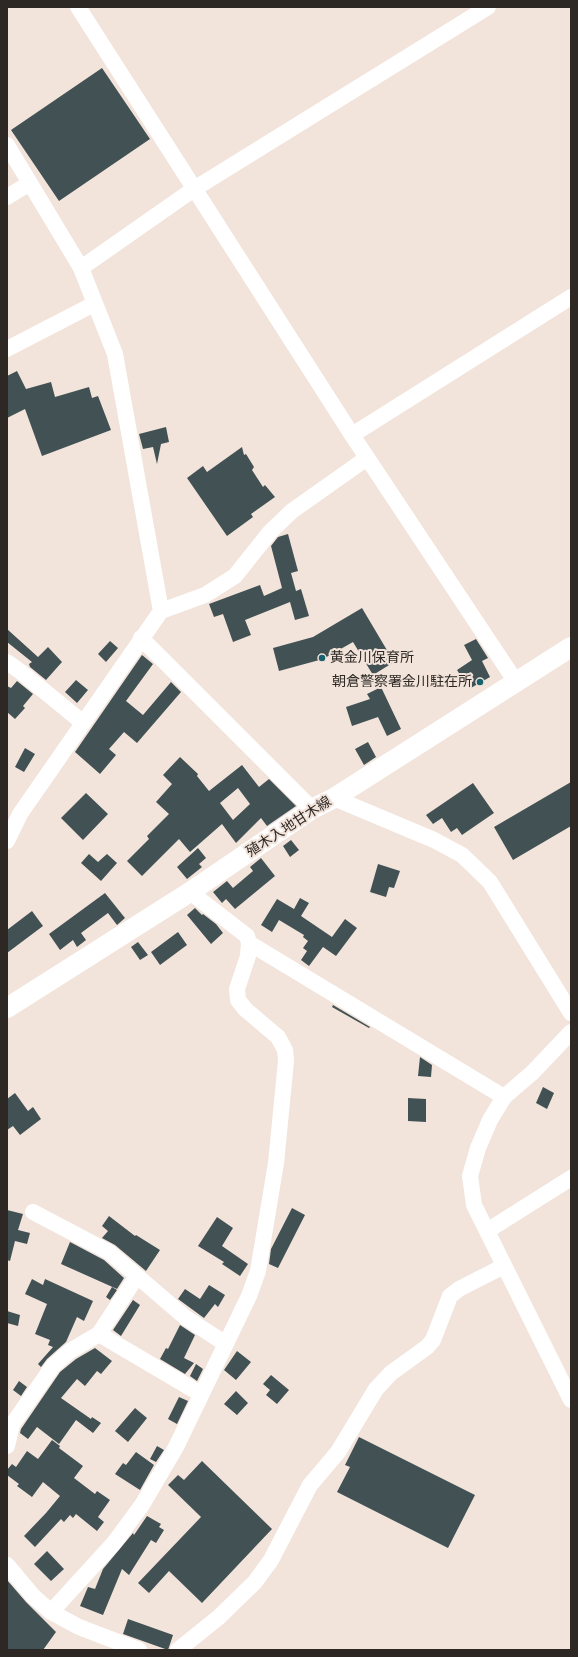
<!DOCTYPE html>
<html>
<head>
<meta charset="utf-8">
<style>
  body { margin:0 }
  #map { position:relative; width:578px; height:1657px; overflow:hidden; background:#f2e4db; font-family:"Fira Sans",sans-serif }
  canvas { display:block }
  .frame { position:absolute; inset:0; border:8px solid #2d2824; pointer-events:none }
</style>
</head>
<body>
<div id="map">
<canvas width="578" height="1657"></canvas>
<div class="frame"></div>
</div>
<script>
const g = document.querySelector('canvas').getContext('2d');
g.lineJoin = 'round';
function fillPath(path, color) { g.fillStyle = color; g.fill(path, 'evenodd'); }
const shape = rows => new Path2D(rows.map(r => 'M' + r).join(''));
function strokePath(path, color, width, dash) { g.strokeStyle = color; g.lineWidth = width; g.lineCap = dash ? 'butt' : 'round'; g.setLineDash(dash || []); g.stroke(path); }
function label(font, color, halo, rows, align = 'center') {
  g.font = font + ' "Fira Sans","Noto Sans JP",sans-serif'; g.lineWidth = 4; g.setLineDash([]); g.textBaseline = 'middle'; g.strokeStyle = halo; g.fillStyle = color; for (const [text, x, y, turn = 0] of rows) {
    g.save(); g.translate(x, y); g.rotate((+turn || 0) * Math.PI / 180); g.textAlign = isNaN(turn) ? turn : align; if (halo) g.strokeText(text, 0, 0); g.fillText(text, 0, 0); g.restore();
  }
}
fillPath(shape([
  [102,68,150,139,59,201,11,130],
  [17,371,26,389,51,382,55,397,89,387,92,398,98,396,111,430,42,456,25,409,7,418,7,376],
  [166,427,169,442,161,444,157,464,153,447,143,449,139,434],
  [242,447,244,455,246,454,254,467,252,470,263,487,265,485,275,497,251,514,253,517,227,536,187,478,203,466,207,472],
  [288,534,298,571,291,573,296,591,301,589,309,616,295,620,290,602,245,620,251,635,233,642,223,614,214,617,209,604,260,585,264,596,282,588,271,546,278,537],
  [362,608,394,662,373,675,353,642,323,659,279,671,273,648,313,637],
  [7,629,38,657,48,647,62,662,46,680,30,667,29,664,32,662,7,642],
  [476,639,488,658,482,661,490,677,469,689,457,670,472,660,464,645],
  [110,641,118,648,106,662,98,654],
  [142,655,153,664,126,701,143,715,171,682,181,692,137,743,124,732,109,749,116,755,100,774,75,752],
  [76,680,88,690,77,703,65,692],
  [17,681,33,694,23,706,25,708,15,719,7,712,7,686,11,688],
  [381,687,401,729,387,736,378,717,352,726,346,707,370,699,367,694],
  [368,742,376,757,364,765,355,749],
  [25,748,35,754,24,772,15,767],
  [180,757,198,774,197,776,209,791,242,765,259,787,269,779,296,806,267,826,261,818,236,843,222,824,190,852,179,839,142,876,127,861,149,839,147,836,169,814,156,802,172,784,163,775],
  [238,788,250,804,233,820,220,803],
  [571,782,571,826,513,860,494,827],
  [473,783,494,813,462,835,457,828,451,832,442,818,433,824,426,815],
  [86,793,108,814,83,840,61,818],
  [291,840,299,850,290,857,283,846],
  [198,848,206,858,199,864,202,867,187,879,177,867],
  [89,854,98,862,107,854,117,863,101,881,81,863],
  [261,858,275,876,235,909,226,899,222,903,213,892,227,881,233,888,253,871,250,867],
  [378,864,400,871,394,888,389,887,386,897,370,892],
  [105,893,125,918,117,925,108,913,81,933,86,940,77,947,73,940,60,950,49,934],
  [300,898,309,903,301,916,332,937,345,919,357,928,336,956,323,947,309,966,301,960,307,951,303,948,308,941,303,937,304,935,279,920,272,932,261,925,277,899,294,909],
  [195,908,202,915,203,914,216,924,223,933,211,944,187,915],
  [32,911,43,926,7,953,7,930],
  [178,932,187,945,160,965,151,952],
  [138,942,148,955,140,960,131,947],
  [333,1005,370,1027,369,1028,332,1007],
  [420,1057,432,1065,431,1077,418,1076],
  [543,1087,554,1093,547,1109,536,1103],
  [15,1093,28,1111,33,1107,41,1119,20,1135,13,1126,7,1130,7,1099],
  [408,1098,426,1099,426,1122,408,1121],
  [292,1208,305,1215,278,1268,269,1264,271,1249],
  [7,1210,23,1214,18,1230,30,1233,27,1244,15,1241,10,1261,7,1260],
  [109,1216,135,1236,136,1235,160,1250,146,1271,115,1245,102,1238,108,1231,102,1226],
  [217,1217,233,1228,222,1246,248,1264,240,1276,222,1264,224,1262,198,1246],
  [70,1242,104,1260,124,1278,117,1289,61,1264],
  [32,1279,43,1285,45,1279,93,1301,84,1321,77,1317,66,1342,47,1359,41,1367,38,1364,53,1347,48,1345,50,1340,35,1334,47,1304,25,1294],
  [209,1285,225,1295,218,1307,215,1304,204,1318,178,1299,185,1289,200,1299],
  [112,1287,117,1290,110,1300,106,1297],
  [133,1300,140,1305,121,1336,113,1330],
  [7,1311,20,1315,18,1326,7,1323],
  [180,1325,195,1335,184,1358,194,1363,185,1374,160,1359,166,1348,168,1349],
  [95,1348,112,1361,101,1374,97,1371,85,1386,77,1379,61,1398,91,1419,92,1417,101,1423,93,1433,76,1420,59,1444,37,1427,28,1439,20,1433,21,1429,60,1372,76,1359],
  [237,1351,251,1362,236,1380,224,1370],
  [196,1364,203,1369,197,1381,190,1376],
  [271,1375,289,1390,277,1404,266,1395,270,1390,263,1384],
  [19,1381,27,1387,21,1396,13,1390],
  [236,1391,248,1403,237,1415,224,1404],
  [179,1397,188,1401,177,1424,168,1419],
  [135,1408,147,1418,128,1442,115,1431],
  [359,1437,475,1495,448,1548,337,1492,350,1467,345,1465],
  [52,1440,60,1446,59,1448,83,1466,74,1478,95,1494,97,1491,110,1500,98,1517,104,1522,97,1531,76,1514,73,1518,70,1515,64,1522,61,1519,35,1547,24,1536,46,1513,60,1496,43,1482,32,1497,17,1486,19,1484,7,1475,7,1470,12,1464,16,1467,27,1451,38,1459],
  [157,1446,164,1450,156,1462,150,1459],
  [136,1452,154,1465,140,1490,115,1474,123,1463,126,1465],
  [202,1461,272,1529,202,1603,169,1571,149,1593,138,1583,201,1517,168,1485,178,1475,184,1480],
  [147,1516,161,1524,159,1527,164,1530,156,1543,151,1540,129,1575,122,1569,103,1615,80,1606,88,1587,95,1589,103,1569,133,1533,134,1535],
  [47,1551,64,1569,51,1581,34,1564],
  [7,1580,26,1602,56,1632,43,1650,7,1650],
  [128,1619,173,1635,168,1650,123,1634]
]), '#425154');
strokePath(shape([
  [78,7,352,435,516,682],
  [7,145,81,268,115,354,161,611],
  [7,197,30,183],
  [81,268,194,189,488,7],
  [7,349,94,304],
  [352,435,571,297],
  [141,638,312,809],
  [7,662,21,672,82,722],
  [334,798,434,840,462,855,490,882,571,1013],
  [7,841,20,814,161,611,205,595,235,576,270,532,292,511,367,458],
  [249,943,504,1097],
  [571,1032,532,1073,504,1097,490,1120,478,1148,470,1176,474,1205,571,1400],
  [33,1212,109,1252,186,1318,226,1344],
  [487,1231,571,1178],
  [99,1334,201,1394],
  [7,1446,12,1425,53,1366,70,1351,99,1334,137,1276],
  [7,1565,33,1596,51,1612,79,1627,139,1650],
  [51,1612,114,1543,142,1505,176,1447,249,1296,258,1271,276,1163,286,1061,285,1050,278,1037,245,1009,238,1000,237,989,248,956,249,943,247,936,190,892],
  [178,1650,219,1617,255,1582,271,1560,310,1485,338,1452,376,1389,391,1373,427,1347,433,1340,450,1296,459,1289,504,1266]
]), '#fff', 16);
strokePath(shape([
  [7,1008,190,892,312,809,334,798,571,647]
]), '#fff', 20);
for (const [x, y, r, color] of [
  [322,658,4,"#17626e"],
  [480,682,4,"#17626e"]
]) { const dot = new Path2D(); dot.arc(x, y, r, 0, 2 * Math.PI); g.fillStyle = color; g.fill(dot); strokePath(dot, '#f2e4db', 1.5); }
label('14px', '#2d2824', '#f2e4db', [
  ["黄金川保育所",330,658],
  ["朝倉警察署金川駐在所",472,682,"right"]
], 'left');
label('14px', '#2d2824', '#f2e4db', [
  ["殖木入地甘木線",289,827,-33]
]);
</script>
</body>
</html>
